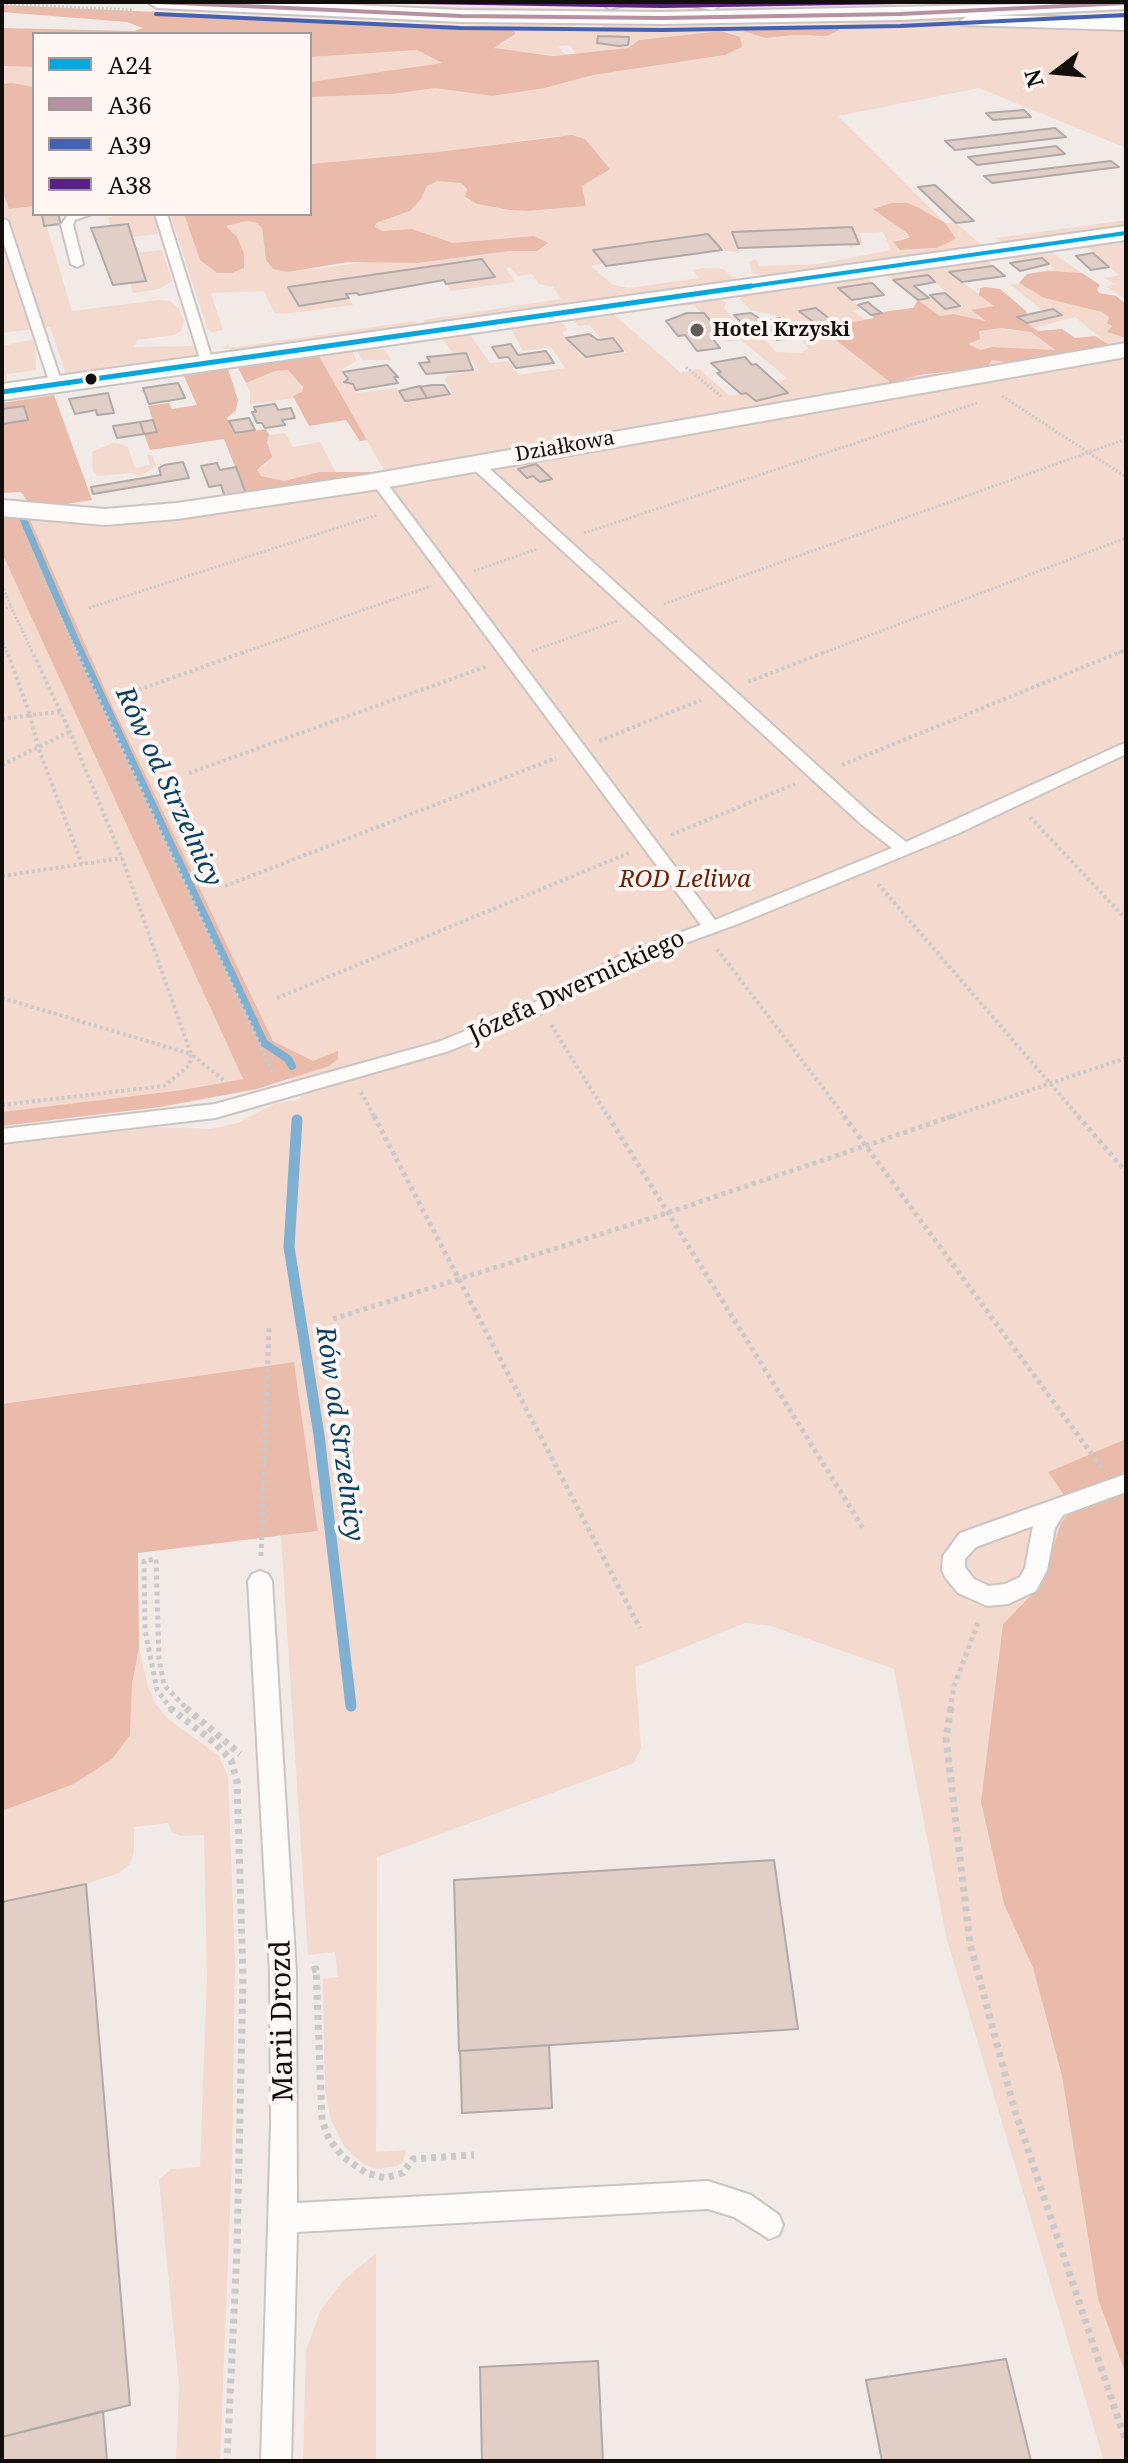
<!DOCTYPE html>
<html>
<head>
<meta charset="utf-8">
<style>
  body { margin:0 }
  #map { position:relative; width:1128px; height:2463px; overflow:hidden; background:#f1eae7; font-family:"Noto Serif",serif }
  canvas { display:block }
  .frame { position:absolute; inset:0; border:4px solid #120e0c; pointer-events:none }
  .legend { position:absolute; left:32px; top:32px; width:280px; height:184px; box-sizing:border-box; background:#fff6f3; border:2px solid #a09997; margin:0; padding:10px 14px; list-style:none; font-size:24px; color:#120e0c }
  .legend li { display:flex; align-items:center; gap:16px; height:40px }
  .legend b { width:40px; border:2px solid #a09997 }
  .north { position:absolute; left:1016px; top:32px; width:80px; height:80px; -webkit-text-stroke:6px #fff6f3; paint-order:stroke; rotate:254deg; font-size:22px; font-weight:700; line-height:32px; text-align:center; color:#120e0c }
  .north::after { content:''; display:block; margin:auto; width:28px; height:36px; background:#120e0c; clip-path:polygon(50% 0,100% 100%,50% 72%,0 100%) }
</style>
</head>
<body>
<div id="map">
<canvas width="1128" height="2463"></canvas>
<div class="frame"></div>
<ul class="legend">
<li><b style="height:10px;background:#04a7de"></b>A24</li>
<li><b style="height:10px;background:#b591a2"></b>A36</li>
<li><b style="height:10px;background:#4562b2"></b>A39</li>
<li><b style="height:10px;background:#5a2285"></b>A38</li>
</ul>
<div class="north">N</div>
</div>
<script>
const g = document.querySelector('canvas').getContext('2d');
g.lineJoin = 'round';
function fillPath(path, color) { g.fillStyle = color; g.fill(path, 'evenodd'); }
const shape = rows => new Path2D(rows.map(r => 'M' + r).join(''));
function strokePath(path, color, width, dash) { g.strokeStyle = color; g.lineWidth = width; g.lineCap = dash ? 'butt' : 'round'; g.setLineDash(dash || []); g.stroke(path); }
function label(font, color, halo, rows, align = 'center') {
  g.font = font + ' "Noto Serif",serif'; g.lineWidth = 8; g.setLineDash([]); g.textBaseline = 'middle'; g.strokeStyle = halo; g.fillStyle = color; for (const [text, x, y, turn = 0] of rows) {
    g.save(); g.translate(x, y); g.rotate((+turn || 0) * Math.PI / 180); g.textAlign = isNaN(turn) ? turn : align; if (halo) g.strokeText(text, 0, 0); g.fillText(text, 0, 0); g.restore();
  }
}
fillPath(shape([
  [209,2,639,10,1034,2,903,11,534,14],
  [1126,15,1126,21,957,21,959,24,1126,29,1126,148,979,88,838,116,945,223,956,223,983,246,762,275,752,273,749,262,756,259,759,266,818,264,891,250,883,232,859,233,863,244,850,248,848,244,859,243,852,227,732,232,740,253,722,250,708,234,632,245,594,250,603,264,591,266,613,285,629,288,699,278,693,270,704,268,723,269,735,279,425,323,423,320,561,299,553,287,539,284,532,274,518,276,510,267,506,268,515,282,451,291,446,284,494,277,481,259,288,287,299,306,349,298,353,305,283,314,274,313,264,291,211,293,223,330,212,332,208,330,170,214,184,214,200,260,237,237,226,226,247,221,257,223,262,228,266,260,273,269,317,269,377,260,418,263,509,251,537,251,522,236,510,240,453,243,420,232,383,231,374,227,376,223,410,211,421,199,427,186,436,181,462,183,467,189,465,198,477,204,509,210,528,211,586,206,582,186,609,169,585,139,557,136,437,152,310,164,310,97,392,94,435,88,492,96,545,88,593,75,725,55,731,33,721,31,639,40,628,48,578,55,569,45,558,46,566,56,499,50,493,47,510,40,507,28,466,25,585,24,564,28,565,32,602,30,603,25,766,26,745,29,767,38,795,35,813,36,835,27,831,25,901,20],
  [891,203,936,248,906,251,895,240,909,237,907,234,874,209],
  [417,50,442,63,310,82,310,57],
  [2,66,34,67,34,87,2,83],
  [2,189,9,209,34,206,34,214,43,214,72,311,159,300,170,301,180,310,184,321,181,331,174,335,137,340,134,347,190,346,194,347,195,355,66,374,50,327,2,333],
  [117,214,151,214,157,221,159,231,157,234,131,237,110,226,109,218],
  [1126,220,1126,226,1004,243,996,238],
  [1126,240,1126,300,1107,287,1114,284,1105,278,1119,275,1086,246],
  [162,250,172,281,159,289,133,293,130,283,146,281,136,253],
  [1050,251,1082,273,1035,273,1055,269,1042,258,1018,262,1011,256],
  [986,259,993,266,950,273,995,306,973,311,987,321,953,314,940,316,918,300,932,297,945,308,959,305,928,275,893,280,884,274],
  [866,276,872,283,839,289,862,308,853,311,865,320,837,325,816,308,800,311,891,383,919,375,955,373,992,360,1005,362,1109,345,1075,317,1034,328,1027,323,1061,315,1053,309,1043,311,1011,285,1019,283,1044,298,1102,312,1109,317,1112,326,1108,332,1126,338,1126,346,386,474,319,356,238,368,368,347,384,349,391,360,362,360,356,350,352,351,357,361,341,370,345,379,342,382,352,385,357,393,396,388,405,401,453,394,445,380,448,375,478,370,467,353,453,354,442,337,469,333,490,363,509,361,519,375,565,368,551,347,523,351,510,327,559,320,568,330,562,333,582,357,627,353,614,337,601,338,589,325,578,326,572,319,598,318,597,314,612,313,681,373,699,369,730,396,746,393,788,393,778,383,787,378,741,340,728,342,694,305,654,308,715,299,726,302,724,308,744,332,763,337,776,352,801,353,808,348,785,318,751,310,740,299,743,295],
  [415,321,416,324,230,350,222,348,228,344,230,348],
  [1001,328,1031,332,1056,351,1000,347,981,350,968,344,979,331],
  [35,339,36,370,7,374,7,381,2,381,2,346],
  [1126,352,1126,1440,1049,1472,1073,1508,1049,1556,1040,1585,1003,1624,981,1802,1004,1904,1033,1968,1062,2076,1098,2299,1126,2375,1126,2461,1104,2461,947,1940,894,1669,771,1626,745,1623,635,1667,641,1748,634,1763,377,1857,376,2152,406,2150,403,2161,397,2166,376,2169,362,2163,344,2146,331,2120,325,2090,323,1979,338,1977,335,1952,308,1955,281,1536,318,1531,294,1362,2,1404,2,1145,157,1127,211,1129,238,1123,274,1104,301,1099,112,705,28,515,96,520],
  [288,370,300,381,302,392,294,398,250,404,250,392,246,383,275,371],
  [285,433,293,447,320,442,336,473,319,472,284,481,261,476,257,470,267,463,269,435],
  [115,442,128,447,135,468,150,465,147,455,152,455,156,466,140,476,131,473,97,476,93,471,92,452],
  [2,553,243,1079,182,1090,2,1112],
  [139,1648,147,1684,155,1703,167,1718,219,1756,228,1777,235,1962,232,2158,220,2461,176,2461,179,2386,159,2180,171,2169,200,2167,207,1977,204,1835,181,1836,172,1832,168,1823,134,1827,134,1852,129,1865,119,1873,86,1884,2,1902,2,1811,74,1784,130,1735,132,1684],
  [376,2253,376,2461,303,2461,306,2351,320,2311,343,2281]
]), '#f4d9cf');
fillPath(shape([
  [2,5,507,28,514,30,515,34,494,48,553,56,628,48,639,40,721,31,740,37,742,47,725,55,593,75,545,88,492,96,435,88,392,94,310,97,310,82,442,63,417,50,310,57,310,34,34,34,34,67,2,66,2,28,134,31,143,28,127,22,2,12],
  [831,25,839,30,827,36,795,35,766,38,743,31,766,26],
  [12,83,34,87,34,206,9,209,2,189,2,84],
  [572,135,585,139,610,169,582,186,586,206,528,211,509,210,477,204,465,197,467,189,461,183,437,181,427,186,421,199,410,211,376,223,375,227,383,231,412,229,453,243,534,236,548,243,537,251,509,251,418,263,349,262,287,272,273,269,266,260,262,228,257,223,247,221,226,226,237,237,244,254,244,268,232,273,217,273,200,260,184,214,310,214,310,164,437,152],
  [891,203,907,203,919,208,945,223,956,239,936,248,900,250,893,242,909,238,908,234,873,209],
  [1048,271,1082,273,1100,285,1097,289,1099,293,1116,296,1126,304,1126,338,1107,332,1112,326,1107,323,1109,317,1102,312,1044,298,1019,283,1027,274],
  [985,287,1000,289,1006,294,1026,311,1027,315,1018,317,1038,331,1062,329,1075,338,1095,336,1110,345,1010,363,992,360,987,367,919,375,891,383,832,337,840,334,834,326,874,318,871,315,889,311,913,308,918,300,940,316,953,314,986,321,971,310,994,306,979,295,980,288],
  [1001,328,1031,332,1055,350,992,347,981,350,968,344,980,339,979,331],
  [319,356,352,414,367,440,360,441,346,420,309,426,293,396,302,392,303,387,288,370,275,371,246,383,238,368],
  [228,369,238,400,236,410,227,418,234,434,266,429,269,435,267,442,272,457,257,470,261,476,284,481,319,472,385,472,246,494,224,439,150,450,144,434,157,432,148,406,169,403,172,409,197,405,184,376],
  [54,395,92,500,53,506,28,502,21,492,2,493,2,403],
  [2,514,28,515,112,705,273,1041,313,1061,338,1051,338,1059,329,1066,257,1089,160,1107,2,1126,2,1112,182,1090,243,1079,2,553],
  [294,1362,318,1531,138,1553,139,1648,132,1684,130,1735,112,1759,74,1784,2,1811,2,1404],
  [1126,1439,1126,2375,1098,2299,1062,2076,1033,1968,1004,1904,981,1802,1003,1624,1040,1586,1061,1523,1073,1508,1048,1472]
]), '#eabbaa');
strokePath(shape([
  [21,514,81,653]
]), '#7fb0d1', 7);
strokePath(shape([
  [80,651,264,1043,288,1059,292,1066]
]), '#7fb0d1', 8);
strokePath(shape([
  [297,1120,289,1247,319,1435,351,1706]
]), '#7fb0d1', 11);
const building = shape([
  [598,36,629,37,628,45,619,46,597,43,598,36],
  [1024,110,1031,117,993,120,986,113,1024,110],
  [1055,128,1066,137,955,150,945,141,1055,128],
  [1056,146,1065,154,977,165,968,157,1056,146],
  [1111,161,1119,167,992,183,984,176,1111,161],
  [935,185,974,221,956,223,918,187,935,185],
  [42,214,58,214,61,224,44,226,42,214],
  [128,224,146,281,113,285,91,228,128,224],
  [852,227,859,244,738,248,732,232,852,227],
  [708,234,722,250,606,266,593,250,708,234],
  [1093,253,1109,267,1091,270,1076,256,1093,253],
  [1042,258,1049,264,1020,271,1010,263,1042,258],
  [482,259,495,277,446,284,444,280,359,295,357,293,346,294,349,298,299,306,288,287,482,259],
  [993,266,1005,276,962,282,949,272,993,266],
  [928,275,935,282,914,286,929,298,918,300,893,280,928,275],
  [872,283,884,295,852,300,838,288,872,283],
  [945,293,960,306,945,309,930,295,945,293],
  [868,302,872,306,882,313,871,315,858,305,868,302],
  [816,308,837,325,821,328,799,311,816,308],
  [1053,309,1062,315,1027,323,1017,317,1053,309],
  [687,313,704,313,724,337,713,339,720,348,697,351,685,335,678,336,666,321,687,313],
  [751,313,764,321,780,318,795,337,777,340,771,333,752,334,734,315,751,313],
  [589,334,598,340,613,338,623,351,586,357,566,338,589,334],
  [511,344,518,355,546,351,554,363,516,368,508,357,499,358,492,347,511,344],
  [466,353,473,370,426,374,419,363,430,362,427,357,466,353],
  [745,357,752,365,756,364,788,393,756,401,746,393,741,394,717,373,721,372,711,363,745,357],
  [387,365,398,377,394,377,398,383,356,390,353,384,344,382,348,379,343,372,387,365],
  [178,383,185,398,149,404,143,388,178,383],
  [432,385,444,385,450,394,427,398,420,387,432,385],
  [420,386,427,398,405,401,399,391,420,386],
  [108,393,114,413,97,415,96,410,75,414,69,399,108,393],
  [275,404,278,410,291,408,295,418,282,420,285,425,265,428,262,423,257,423,252,412,256,412,254,407,275,404],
  [24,406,28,420,2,424,2,409,24,406],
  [249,418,255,430,235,433,229,421,249,418],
  [153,420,157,432,144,434,140,422,153,420],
  [140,422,144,434,117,438,113,426,140,422],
  [183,462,189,478,93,494,91,487,161,475,159,468,164,465,183,462],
  [217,463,220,470,236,467,246,494,225,497,221,485,209,487,201,466,217,463],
  [536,464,552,479,540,482,533,476,527,478,518,469,536,464],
  [774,1860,798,2029,459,2051,454,1880,774,1860],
  [86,1884,130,2405,2,2437,2,1902,86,1884],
  [549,2045,552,2108,462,2113,460,2051,549,2045],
  [1006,2359,1031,2461,882,2461,866,2380,1006,2359],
  [598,2361,603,2461,482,2461,480,2367,598,2361],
  [103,2411,107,2461,2,2461,2,2437,103,2411]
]);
fillPath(building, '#e1cec7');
strokePath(building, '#b0aaa8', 2);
const lane = shape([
  [616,2,636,2,610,9,605,6,616,2],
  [671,2,697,2,718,7,713,10,671,2],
  [73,214,92,214,75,220,73,225,83,264,77,267,71,264,61,225,67,216,73,214],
  [155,214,167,214,213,362,211,365,201,362,155,214],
  [2,218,8,221,62,384,60,387,50,384,2,238,2,218],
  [470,460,480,460,873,816,906,842,1120,745,1126,743,1126,754,957,834,743,922,639,960,540,1014,449,1051,215,1118,2,1143,2,1129,215,1104,438,1042,528,1006,627,952,701,925,373,484,373,478,383,478,715,920,892,848,861,824,470,466,470,460],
  [1126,1474,1126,1492,1063,1515,1055,1528,1047,1570,1036,1591,1008,1604,987,1606,958,1593,945,1577,942,1570,943,1556,960,1533,1126,1474],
  [1033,1526,1025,1568,1020,1577,1005,1584,989,1586,974,1579,965,1567,965,1559,976,1547,1033,1526],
  [260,1571,268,1574,272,1581,296,1973,297,2203,708,2181,751,2195,779,2215,783,2225,779,2235,769,2239,734,2217,708,2209,297,2232,291,2461,261,2461,271,2124,270,1973,248,1581,252,1574,260,1571]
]);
const street = shape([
  [969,15,1126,18,1126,30,962,25,960,21,969,15],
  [1126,343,1126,357,366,491,177,519,105,525,2,516,2,500,105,509,177,503,366,475,1126,343]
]);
const secondary = shape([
  [147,2,290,2,461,10,662,12,1126,2,1126,9,900,20,662,24,461,22,157,8,147,2],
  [1126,226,1126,240,2,400,2,384,1126,226]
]);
strokePath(lane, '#cac5c3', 4);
strokePath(street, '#cac5c3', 4);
strokePath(secondary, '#cac5c3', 4);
strokePath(shape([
  [2,4,134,10],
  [686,367,722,397],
  [1002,396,1126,477],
  [584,533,977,403],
  [22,535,77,653],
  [474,571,537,549],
  [2,585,11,607],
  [664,604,1126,439],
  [89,608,377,515],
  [2,609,11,607,33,653],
  [2,639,7,653],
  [532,651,617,621],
  [242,653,431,586],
  [823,653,1126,538],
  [1118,653,1126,650]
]), '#cccac9', 3, [2, 2]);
strokePath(shape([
  [76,651,273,1073],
  [748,682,828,651],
  [133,692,247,651],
  [60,712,30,715,38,747,82,864],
  [2,719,30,715,7,651],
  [599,741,701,700],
  [2,765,69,732],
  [842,765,1123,651],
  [189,773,488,666],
  [1030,817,1126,919],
  [671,835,795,784],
  [2,876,122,858],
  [878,884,1080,1118],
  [225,886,556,758],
  [717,949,846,1118],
  [2,998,191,1054,122,858,70,732,32,651],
  [277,998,629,853],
  [551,1025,609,1118],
  [361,1092,375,1118],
  [2,1105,164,1086,190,1065,191,1054,226,1082],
  [947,1118,1126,1058]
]), '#cccac9', 4, [3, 3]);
strokePath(shape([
  [374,1116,640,1628],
  [608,1116,863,1528],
  [844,1116,1102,1468],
  [1078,1116,1126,1172],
  [333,1319,667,1213,953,1116],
  [261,1556,269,1326],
  [172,1710,157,1690,145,1630,144,1561,156,1559,159,1659,164,1685,188,1710],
  [950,1710,954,1686,979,1620]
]), '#cccac9', 5, [4, 4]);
strokePath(shape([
  [170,1708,215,1743,231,1760,237,1781,243,1976,237,2250,227,2461],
  [186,1708,240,1754],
  [951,1708,946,1738,970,1943,1014,2108,1126,2442],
  [312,1970,316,1969,322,2120,329,2139,343,2157,366,2173,385,2178,403,2173,413,2159,474,2155]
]), '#cccac9', 7, [5, 5]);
fillPath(lane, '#fdfcfb');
fillPath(street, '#fdfcfb');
fillPath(secondary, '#fdfcfb');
strokePath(shape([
  [737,288,1126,233]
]), '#04a7de', 4);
strokePath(shape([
  [2,392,751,286]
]), '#04a7de', 5);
strokePath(shape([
  [157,2,461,16,662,18,900,14,1126,3]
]), '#b591a2', 4);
strokePath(shape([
  [156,14,460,28,662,30,900,26,1126,15]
]), '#4562b2', 4);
strokePath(shape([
  [418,2,662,6,900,2]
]), '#5a2285', 4);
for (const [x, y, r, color] of [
  [697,330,8,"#605b59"],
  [91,379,7,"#120e0c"]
]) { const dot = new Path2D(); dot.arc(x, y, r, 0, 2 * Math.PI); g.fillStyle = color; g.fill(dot); strokePath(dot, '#fff6f3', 3); }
label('bold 20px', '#120e0c', '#fff6f3', [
  ["Hotel Krzyski",713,330]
], 'left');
label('20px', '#120e0c', '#fff6f3', [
  ["Działkowa",565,447,-10]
]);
label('italic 24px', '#692305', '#fff6f3', [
  ["ROD Leliwa",685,880]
]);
label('24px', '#120e0c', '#fff6f3', [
  ["Józefa Dwernickiego",577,987,-25]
]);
label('italic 26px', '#034062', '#fff6f3', [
  ["Rów od Strzelnicy",168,787,65],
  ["Rów od Strzelnicy",339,1434,82]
]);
label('28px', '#120e0c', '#fff6f3', [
  ["Marii Drozd",283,2021,-91]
]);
</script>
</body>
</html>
